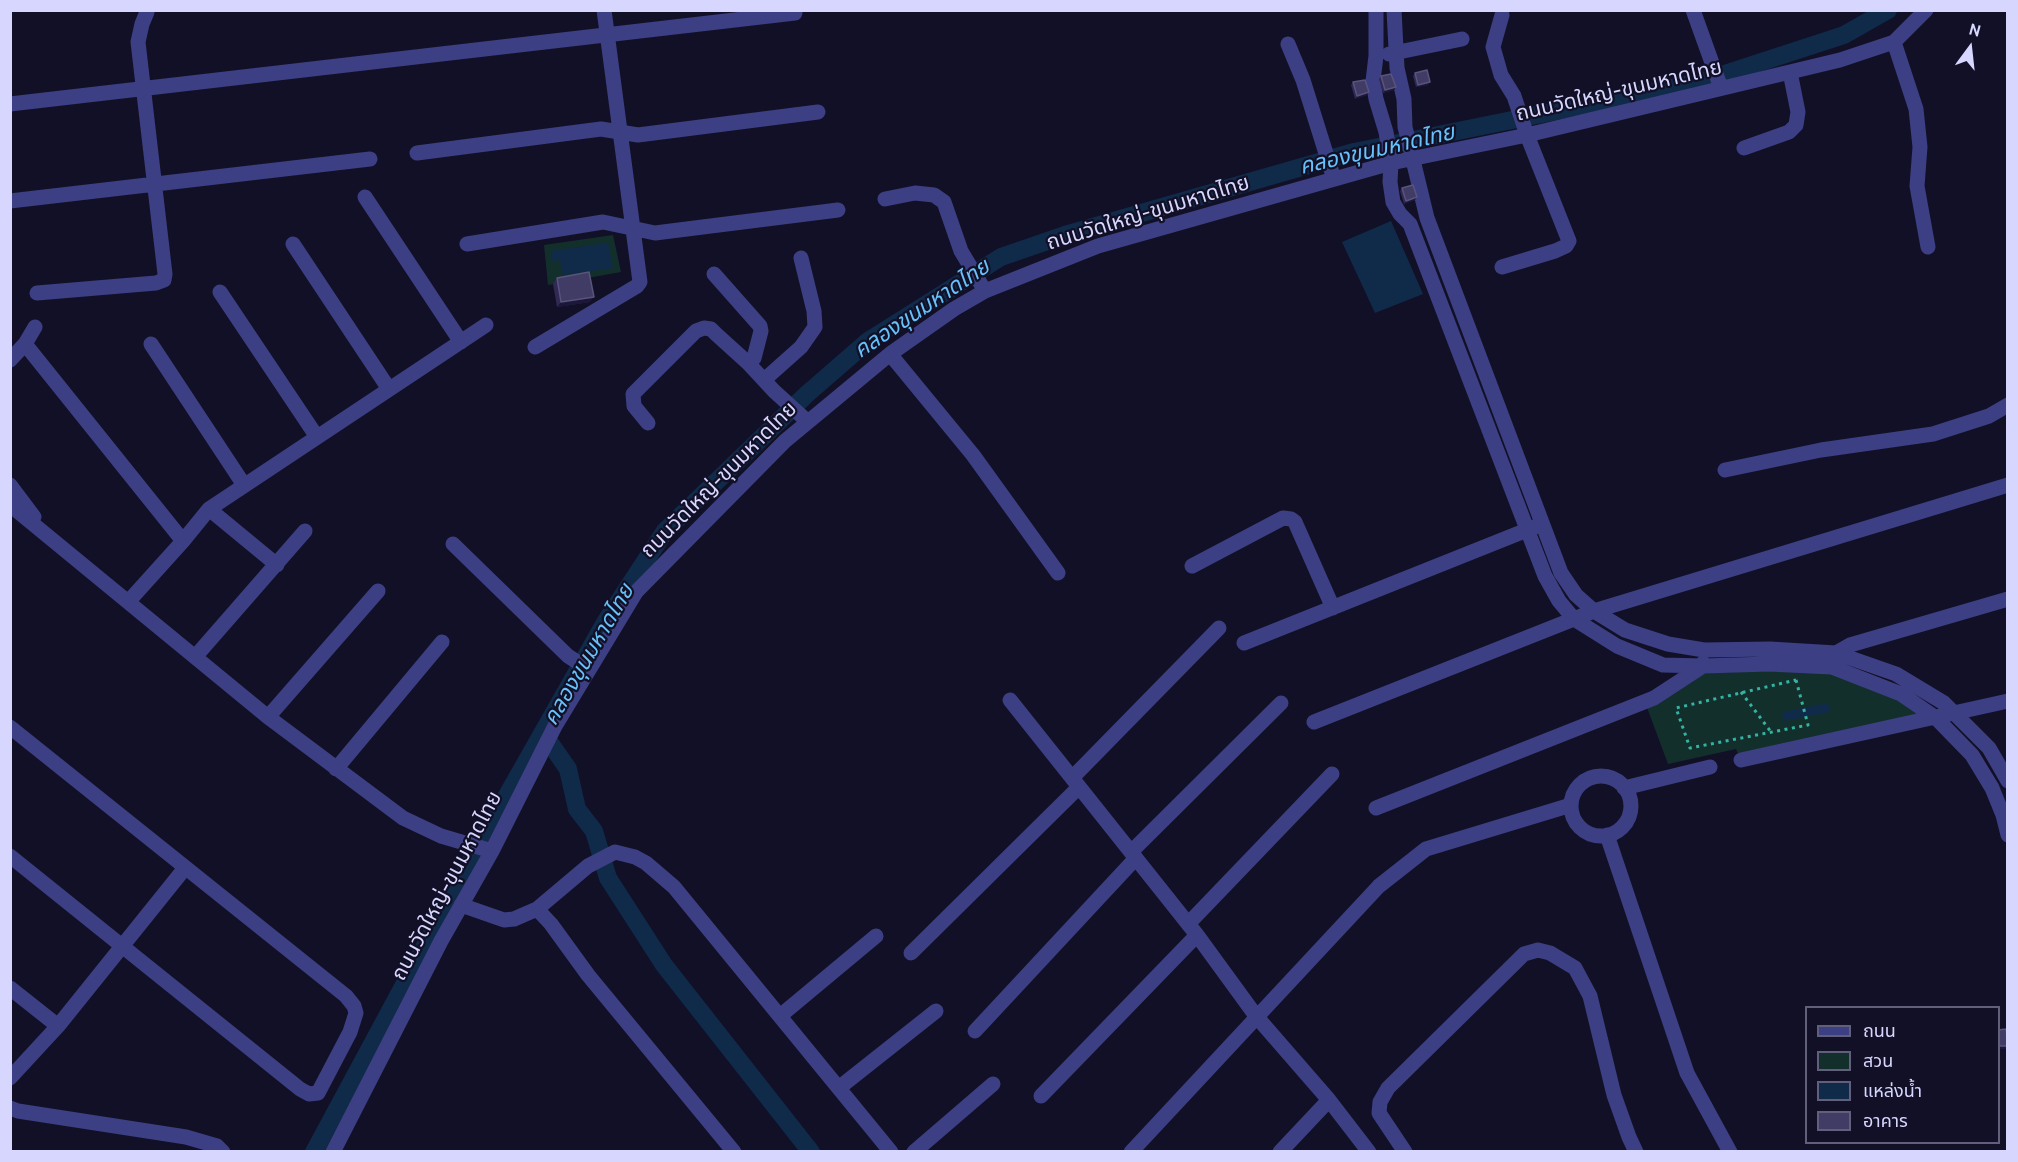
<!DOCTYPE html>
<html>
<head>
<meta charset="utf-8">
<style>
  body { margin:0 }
  #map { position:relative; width:2018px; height:1162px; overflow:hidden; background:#121026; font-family:Cabin,"Noto Sans Thai",sans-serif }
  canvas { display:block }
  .frame { position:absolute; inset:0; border:12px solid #d7d6fe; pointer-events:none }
  .legend { position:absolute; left:1805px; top:1006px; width:195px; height:138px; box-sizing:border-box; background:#121026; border:2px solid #615f7c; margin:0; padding:8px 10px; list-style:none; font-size:18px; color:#d7d6fe }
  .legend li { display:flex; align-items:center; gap:12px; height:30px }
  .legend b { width:30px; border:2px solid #615f7c }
  .north { position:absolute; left:1940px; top:18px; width:60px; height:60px; -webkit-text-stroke:4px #121026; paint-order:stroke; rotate:15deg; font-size:16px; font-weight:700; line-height:24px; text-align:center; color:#d7d6fe }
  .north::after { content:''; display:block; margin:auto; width:21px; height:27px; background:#d7d6fe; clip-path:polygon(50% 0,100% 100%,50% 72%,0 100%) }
</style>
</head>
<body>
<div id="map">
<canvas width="2018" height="1162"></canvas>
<div class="frame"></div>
<ul class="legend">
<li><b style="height:8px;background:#3c3f83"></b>ถนน</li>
<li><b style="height:16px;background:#132f2c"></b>สวน</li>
<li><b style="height:16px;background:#102a4a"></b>แหล่งน้ำ</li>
<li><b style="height:16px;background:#413c65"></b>อาคาร</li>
</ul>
<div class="north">N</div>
</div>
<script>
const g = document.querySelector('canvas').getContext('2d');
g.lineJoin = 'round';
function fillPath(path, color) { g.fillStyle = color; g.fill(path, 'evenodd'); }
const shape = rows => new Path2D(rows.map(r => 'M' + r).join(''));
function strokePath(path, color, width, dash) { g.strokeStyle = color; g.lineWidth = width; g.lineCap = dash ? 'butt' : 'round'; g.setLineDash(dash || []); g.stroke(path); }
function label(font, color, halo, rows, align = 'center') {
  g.font = font + ' Cabin,"Noto Sans Thai",sans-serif'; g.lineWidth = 4.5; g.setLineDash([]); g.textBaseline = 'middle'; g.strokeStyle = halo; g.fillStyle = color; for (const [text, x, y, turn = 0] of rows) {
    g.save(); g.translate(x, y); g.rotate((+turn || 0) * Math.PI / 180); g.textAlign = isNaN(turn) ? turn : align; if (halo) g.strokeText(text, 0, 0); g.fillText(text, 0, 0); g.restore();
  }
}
fillPath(shape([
  [613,235,621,272,548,285,544,245],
  [1703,666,1832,667,1936,718,1741,760,1736,749,1668,764,1645,702]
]), '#132f2c');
fillPath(shape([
  [1391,221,1423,294,1375,313,1342,242],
  [608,243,613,268,563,275,560,260,552,261,551,251],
  [1828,703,1830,712,1784,721,1782,712]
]), '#102a4a');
strokePath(shape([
  [543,733,568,769,577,809,594,831,608,878,664,965,811,1152],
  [314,1152,488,829,606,621,665,531,807,394,868,341,1001,257,1065,235,1354,152,1700,82,1844,35,1888,10]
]), '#102a4a', 18);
strokePath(shape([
  [1796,680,1808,725,1690,748,1676,708,1796,680],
  [1741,692,1771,732]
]), '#33b4a3', 3, [3, 4.5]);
strokePath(shape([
  [1376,10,1376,56,1373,81,1376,99,1386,132,1391,163,1390,182,1393,202,1400,214,1410,224,1545,576,1559,601,1574,619,1617,646,1663,665,1703,666,1769,664,1832,667,1901,694,1936,718,1972,755,1992,788,2003,815,2008,835],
  [1394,10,1397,68,1404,99,1405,127,1427,218,1561,573,1576,595,1594,611,1625,630,1668,644,1704,650,1770,649,1836,653,1896,674,1944,703,1989,748,2008,781],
  [1693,10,1721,88],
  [1502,15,1493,47,1501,75,1514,96,1527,135,1569,241,1566,246,1555,251,1502,267],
  [1894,42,1916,109,1920,147,1917,186,1928,247],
  [1288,44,1303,80,1334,179],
  [1389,54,1462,39],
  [10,104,795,13],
  [1744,148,1789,132,1796,125,1798,112,1790,72],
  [417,153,601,129,638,135,818,112],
  [365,197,461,342],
  [885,199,915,193,934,195,944,202,961,251,985,291],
  [10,201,370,159],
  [293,244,389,389],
  [467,244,603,222,655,233,838,210],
  [714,274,760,326,761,331,754,358,748,363],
  [220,292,317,437],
  [37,293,156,283,164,280,165,274,138,42,142,24,147,12],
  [25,344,183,541],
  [151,344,244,485],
  [535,347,637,286,640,282,604,10],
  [890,354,973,455,1058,573],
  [10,360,25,344,35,327],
  [764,380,801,347,815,327,814,311,801,258],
  [648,423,634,406,633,394,696,331,704,328,711,329,716,334,748,363,774,391,807,421],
  [1725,470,1821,450,1933,434,1989,416,2008,405],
  [10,485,34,517],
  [10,505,268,717,403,818,441,836,492,851],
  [209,509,277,565],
  [453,544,568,656,588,669],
  [1192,566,1283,518,1291,519,1295,522,1333,608],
  [128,602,183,541,209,509,486,325],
  [1244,643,1537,526],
  [195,657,305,531],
  [1834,658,1836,653,1850,645,2008,599],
  [1010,700,1197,935,1256,1016,1329,1100,1369,1152],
  [268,717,378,591],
  [1314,722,1594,611,2008,485],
  [10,727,346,996,354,1006,356,1013,350,1032,318,1093,309,1094,300,1089,10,856],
  [1741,760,2008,701],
  [336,769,442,642],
  '1571 806a30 30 0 1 1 60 0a30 30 0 1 1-60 0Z',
  [1072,778,1219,628],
  [1624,788,1710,767],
  [1376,808,1654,698,1703,666,1703,663],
  [1607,835,1687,1073,1730,1152],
  [1131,852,1281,703],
  [461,905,504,920,514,919,537,909,551,924,588,975,734,1152],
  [537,909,588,866,615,852,635,857,646,863,674,887,891,1152],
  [1188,924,1332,774],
  [911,953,1079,787],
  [10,988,58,1026],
  [780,1016,876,936],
  [975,1031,1136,858],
  [10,1078,58,1026,185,868],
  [840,1087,936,1011],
  [1041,1096,1197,935],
  [10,1108,18,1111,186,1137,217,1146,223,1152],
  [333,1152,441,941,492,851,555,726,636,592,785,441,890,354,954,309,985,291,1098,246,1391,163,1527,135,1840,60,1894,42,1926,10],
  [914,1152,993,1084],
  [1131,1152,1379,886,1426,849,1571,805],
  [1280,1152,1329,1100],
  [1405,1152,1379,1113,1380,1102,1388,1088,1524,954,1538,950,1550,953,1575,968,1590,996,1614,1095,1629,1137,1636,1152]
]), '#3c3f83', 15);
fillPath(shape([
  [1415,73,1428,85,1416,87,1413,76],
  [1381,76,1396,87,1394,90,1383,93,1379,79],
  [1353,82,1369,92,1367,95,1355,99,1351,85],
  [1402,188,1415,200,1404,204,1400,191],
  [557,278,590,302,557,307,553,284]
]), '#2f2953');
fillPath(shape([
  [1430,82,1428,85,1416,87,1418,85],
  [1396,87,1394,90,1383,93,1385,90],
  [1369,92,1367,95,1355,99,1357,96],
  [1417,197,1415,200,1404,204,1406,201],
  [594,297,590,302,557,307,561,302],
  [1998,1046,2007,1046,2007,1049,1998,1049]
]), '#1c1739');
const building = shape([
  [1427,70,1430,82,1418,85,1415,73,1427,70],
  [1391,74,1396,87,1385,90,1381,76,1391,74],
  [1365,80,1369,92,1357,96,1353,82,1365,80],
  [1413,185,1417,197,1406,201,1402,188,1413,185],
  [589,272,594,297,561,302,557,278,589,272],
  [2006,1029,2007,1036,2007,1046,1998,1046,1998,1030,2006,1029]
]);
fillPath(building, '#413c65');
strokePath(building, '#58547d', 1.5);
label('21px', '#d7d6fe', '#121026', [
  ["ถนนวัดใหญ่-ขุนมหาดไทย",1619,91,-13],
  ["ถนนวัดใหญ่-ขุนมหาดไทย",1148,213,-17],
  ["ถนนวัดใหญ่-ขุนมหาดไทย",719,480,-45],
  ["ถนนวัดใหญ่-ขุนมหาดไทย",447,886,-62]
]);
label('italic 22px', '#67c1fa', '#121026', [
  ["คลองขุนมหาดไทย",1377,150,-13],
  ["คลองขุนมหาดไทย",922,309,-34],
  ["คลองขุนมหาดไทย",589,655,-60]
]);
</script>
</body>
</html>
